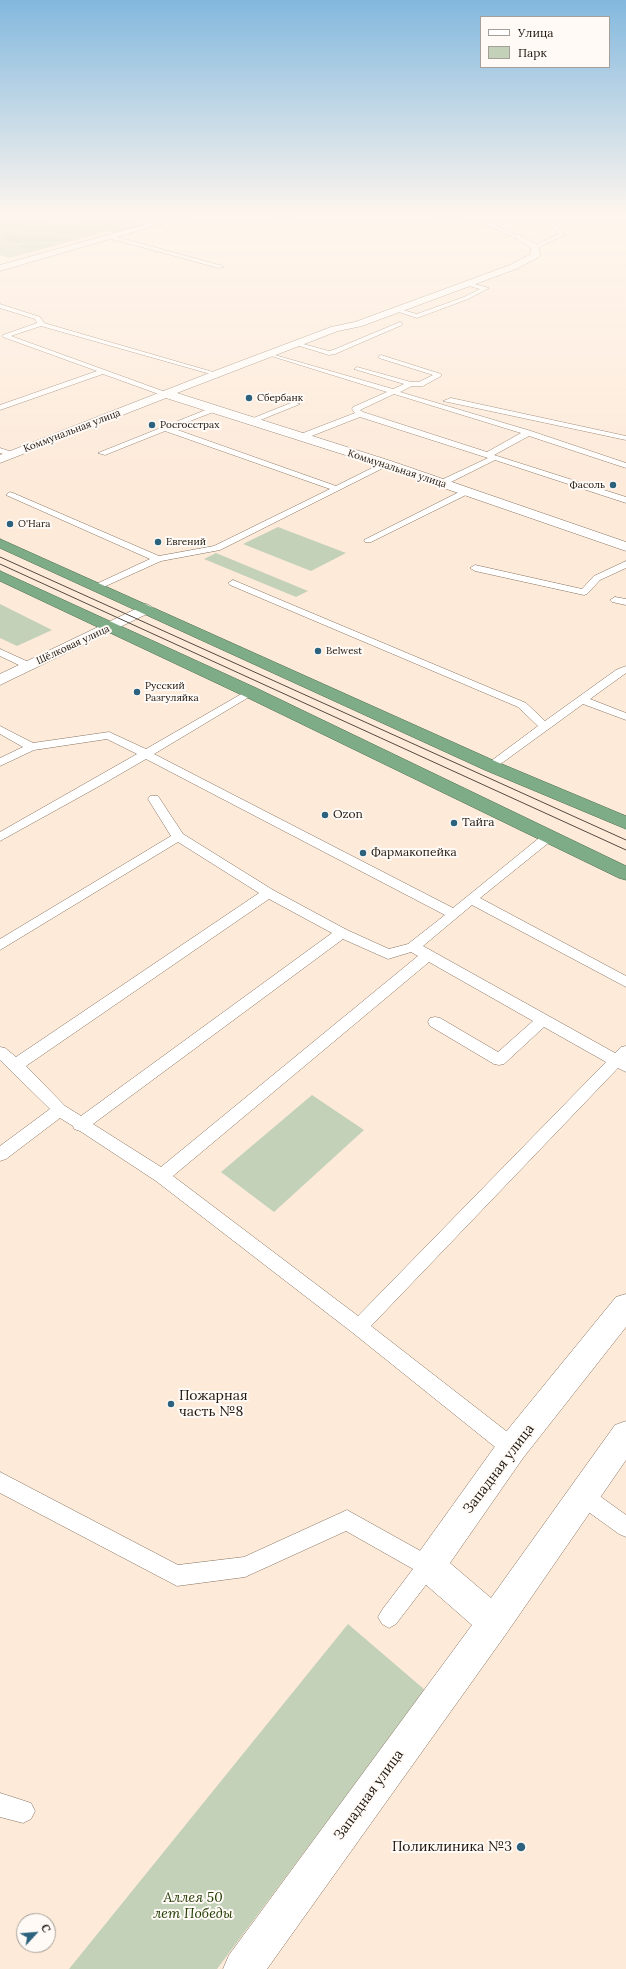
<!DOCTYPE html>
<html>
<head>
<meta charset="utf-8">
<style>
  body { margin:0 }
  #map { position:relative; width:626px; height:1969px; overflow:hidden; background:#fdead9; font-family:Lora,serif }
  canvas { display:block }
  .legend { position:absolute; left:480px; top:16px; width:130px; height:52px; box-sizing:border-box; background:#fffaf6; border:1px solid #a59f99; margin:0; padding:5px 7px; list-style:none; font-size:12px; color:#1e160e }
  .legend li { display:flex; align-items:center; gap:8px; height:20px }
  .legend b { width:20px; border:1px solid #a59f99 }
  .north { position:absolute; left:16px; top:1913px; width:40px; height:40px; box-sizing:border-box; background:#fffaf6; border:1px solid #a59f99; border-radius:50%; rotate:64deg; font-size:11px; font-weight:700; line-height:16px; text-align:center; color:#1e160e }
  .north::after { content:''; display:block; margin:auto; width:14px; height:18px; background:#2c627d; clip-path:polygon(50% 0,100% 100%,50% 72%,0 100%) }
</style>
</head>
<body>
<div id="map">
<canvas width="626" height="1969"></canvas>
<ul class="legend">
<li><b style="height:5px;background:#fff"></b>Улица</li>
<li><b style="height:11px;background:#c3d1b9"></b>Парк</li>
</ul>
<div class="north">С</div>
</div>
<script>
const g = document.querySelector('canvas').getContext('2d');
g.lineJoin = 'round';
function fillPath(path, color) { g.fillStyle = color; g.fill(path, 'evenodd'); }
const shape = rows => new Path2D(rows.map(r => 'M' + r).join(''));
function strokePath(path, color, width, dash) { g.strokeStyle = color; g.lineWidth = width; g.lineCap = dash ? 'butt' : 'round'; g.setLineDash(dash || []); g.stroke(path); }
function label(font, color, halo, rows, align = 'center') {
  g.font = font + ' Lora,serif'; g.lineWidth = 4; g.setLineDash([]); g.textBaseline = 'middle'; g.strokeStyle = halo; g.fillStyle = color; for (const [text, x, y, turn = 0] of rows) {
    g.save(); g.translate(x, y); g.rotate((+turn || 0) * Math.PI / 180); g.textAlign = isNaN(turn) ? turn : align; if (halo) g.strokeText(text, 0, 0); g.fillText(text, 0, 0); g.restore();
  }
}
fillPath(shape([
  [0,213,175,213,137,223,143,225,114,233,109,231,9,258,0,255],
  [278,527,346,553,311,571,243,544],
  [216,553,308,591,296,597,204,559],
  [0,604,52,630,17,646,0,638],
  [312,1095,364,1130,274,1212,221,1172],
  [348,1624,425,1690,217,1969,69,1969]
]), '#c3d1b9');
fillPath(shape([
  [0,213,5,213,82,232,71,234,0,228],
  [29,213,84,213,69,222],
  [0,232,70,238,64,241,10,243],
  [59,244,32,251,15,245,28,245]
]), '#b0c6a0');
const service = shape([
  [267,213,298,213,286,217,267,213],
  [425,213,434,213,492,224,521,237,516,238,489,226,425,213],
  [549,221,553,221,565,235,537,248,533,248,533,246,559,234,549,221],
  [110,235,223,266,224,267,219,268,108,238,110,235],
  [467,282,489,288,468,299,417,318,393,310,396,308,417,314,464,297,480,289,465,285,464,284,467,282],
  [0,304,40,317,44,323,220,374,214,375,41,326,11,336,171,394,164,396,103,374,0,410,0,405,97,371,3,337,3,335,37,323,35,319,0,308,0,304],
  [400,322,403,324,402,325,335,354,329,355,293,344,296,342,329,351,333,350,400,322],
  [268,353,393,389,404,384,354,369,357,367,411,382,419,382,433,375,379,358,379,356,381,355,441,374,441,376,423,386,412,386,400,392,531,431,626,463,626,468,529,436,494,455,626,497,626,503,495,460,445,485,439,485,439,481,488,458,360,417,304,439,298,439,298,435,355,413,352,409,353,407,387,392,268,355,268,353],
  [394,394,521,433,487,452,363,412,360,410,394,394],
  [451,398,626,436,626,440,443,401,451,398],
  [293,402,300,404,253,423,246,421,293,402],
  [213,407,216,407,216,411,172,428,336,486,384,462,391,464,220,550,161,561,97,590,92,587,94,585,150,559,6,495,10,492,13,493,159,556,214,546,330,489,165,431,105,455,98,453,213,407],
  [0,448,15,453,16,455,12,457,0,453,0,448],
  [465,489,469,492,468,494,371,542,365,542,364,540,465,489],
  [626,561,626,568,600,580,587,594,584,595,475,571,470,568,475,565,582,589,594,576,626,561],
  [233,580,526,703,545,721,616,670,626,666,626,673,590,699,626,713,626,720,583,704,495,768,487,768,485,766,487,764,538,726,518,707,230,585,228,583,233,580],
  [615,597,626,599,626,605,612,602,610,600,615,597],
  [0,649,33,664,34,666,29,669,25,668,0,656,0,649],
  [250,689,254,690,255,692,254,694,154,754,453,908,544,834,552,834,554,837,552,840,480,898,626,976,626,987,472,905,423,946,615,1053,621,1047,626,1046,626,1072,618,1068,371,1326,519,1441,522,1448,519,1455,512,1457,505,1455,353,1333,156,1181,80,1131,74,1129,73,1126,60,1118,6,1159,0,1161,0,1146,50,1109,0,1060,0,1047,5,1048,16,1057,259,893,178,842,0,950,0,939,171,836,148,799,150,796,158,796,183,834,273,890,347,930,389,949,408,944,445,915,146,759,103,784,0,841,0,832,137,754,107,739,34,750,0,766,0,758,23,747,0,734,0,726,33,743,109,732,146,749,250,689],
  [269,899,332,933,81,1116,65,1106,26,1066,269,899],
  [343,939,388,959,411,952,418,956,161,1167,93,1124,343,939],
  [429,962,533,1021,498,1052,440,1018,435,1017,430,1018,428,1022,430,1026,494,1064,499,1065,504,1064,544,1027,606,1062,358,1316,173,1176,429,962],
  [0,1472,178,1565,244,1557,347,1510,435,1559,438,1566,435,1573,396,1624,389,1628,382,1624,378,1617,382,1610,413,1569,346,1531,245,1577,177,1586,0,1493,0,1472],
  [583,1486,590,1489,626,1515,626,1537,619,1534,576,1503,573,1496,576,1489,583,1486],
  [0,1793,31,1803,35,1811,31,1819,23,1823,0,1817,0,1793]
]);
const minor = shape([
  [187,213,199,213,0,271,0,265,187,213],
  [518,234,538,245,540,255,539,257,516,269,362,326,338,331,177,393,391,461,626,542,626,551,383,467,166,398,0,463,0,455,212,372,331,327,355,322,510,265,531,254,531,248,514,237,518,234],
  [626,1294,626,1327,523,1458,450,1563,491,1598,615,1425,626,1421,626,1460,506,1634,267,1969,223,1969,229,1955,472,1625,417,1577,412,1566,417,1555,501,1438,616,1297,626,1294]
]);
const tertiary = shape([
  [146,604,151,606,154,609,151,612,0,685,0,674,146,604]
]);
const trunk = shape([
  [0,539,497,762,626,816,626,829,485,770,0,548,0,539],
  [0,571,256,688,626,866,626,880,619,878,244,696,0,581,0,571]
]);
strokePath(service, '#87725f', 1);
strokePath(minor, '#87725f', 1);
strokePath(tertiary, '#87725f', 1);
strokePath(trunk, '#486a49', 1);
fillPath(service, '#fff');
fillPath(minor, '#fff');
fillPath(tertiary, '#fff');
fillPath(trunk, '#7eac87');
strokePath(shape([
  [0,557,626,840],
  [0,564,626,850]
]), '#54493f', 1);
const sky = g.createLinearGradient(0, 0, 0, 488);
sky.addColorStop(0, '#83b8de');
sky.addColorStop(0.44, '#fef6ee');
sky.addColorStop(1, '#fef6ee00');
g.fillStyle = sky;
g.fillRect(0, 0, 626, 488);
for (const [x, y, r, color] of [
  [249,398,4,"#2c627d"],
  [152,425,4,"#2c627d"],
  [613,485,4,"#2c627d"],
  [10,524,4,"#2c627d"],
  [158,542,4,"#2c627d"],
  [318,651,4,"#2c627d"],
  [137,692,4,"#2c627d"],
  [325,815,4,"#2c627d"],
  [454,823,4,"#2c627d"],
  [363,853,4,"#2c627d"],
  [171,1404,4,"#2c627d"],
  [521,1847,5,"#2c627d"]
]) { const dot = new Path2D(); dot.arc(x, y, r, 0, 2 * Math.PI); g.fillStyle = color; g.fill(dot); strokePath(dot, '#fffaf6', 1.5); }
label('10px', '#1e160e', '#fffaf6', [
  ["Сбербанк",257,398],
  ["Росгосстрах",160,425],
  ["Фасоль",605,485,"right"],
  ["O'Hara",18,524],
  ["Евгений",166,542],
  ["Belwest",326,651],
  ["Русский",145,686],
  ["Разгуляйка",145,698]
], 'left');
label('10px', '#1e160e', '#fffaf6', [
  ["Коммунальная улица",72,431,-21],
  ["Коммунальная улица",397,469,18],
  ["Шёлковая улица",73,645,-25]
]);
label('12px', '#1e160e', '#fffaf6', [
  ["Ozon",333,815],
  ["Тайга",462,823],
  ["Фармакопейка",371,853]
], 'left');
label('14px', '#1e160e', '#fffaf6', [
  ["Пожарная",179,1396],
  ["часть №8",179,1412],
  ["Поликлиника №3",512,1847,"right"]
], 'left');
label('14px', '#1e160e', '#fffaf6', [
  ["Западная улица",499,1469,-53],
  ["Западная улица",369,1795,-54]
]);
label('italic 14px', '#213c02', '#fffaf6', [
  ["Аллея 50",193,1898],
  ["лет Победы",193,1914]
]);
</script>
</body>
</html>
